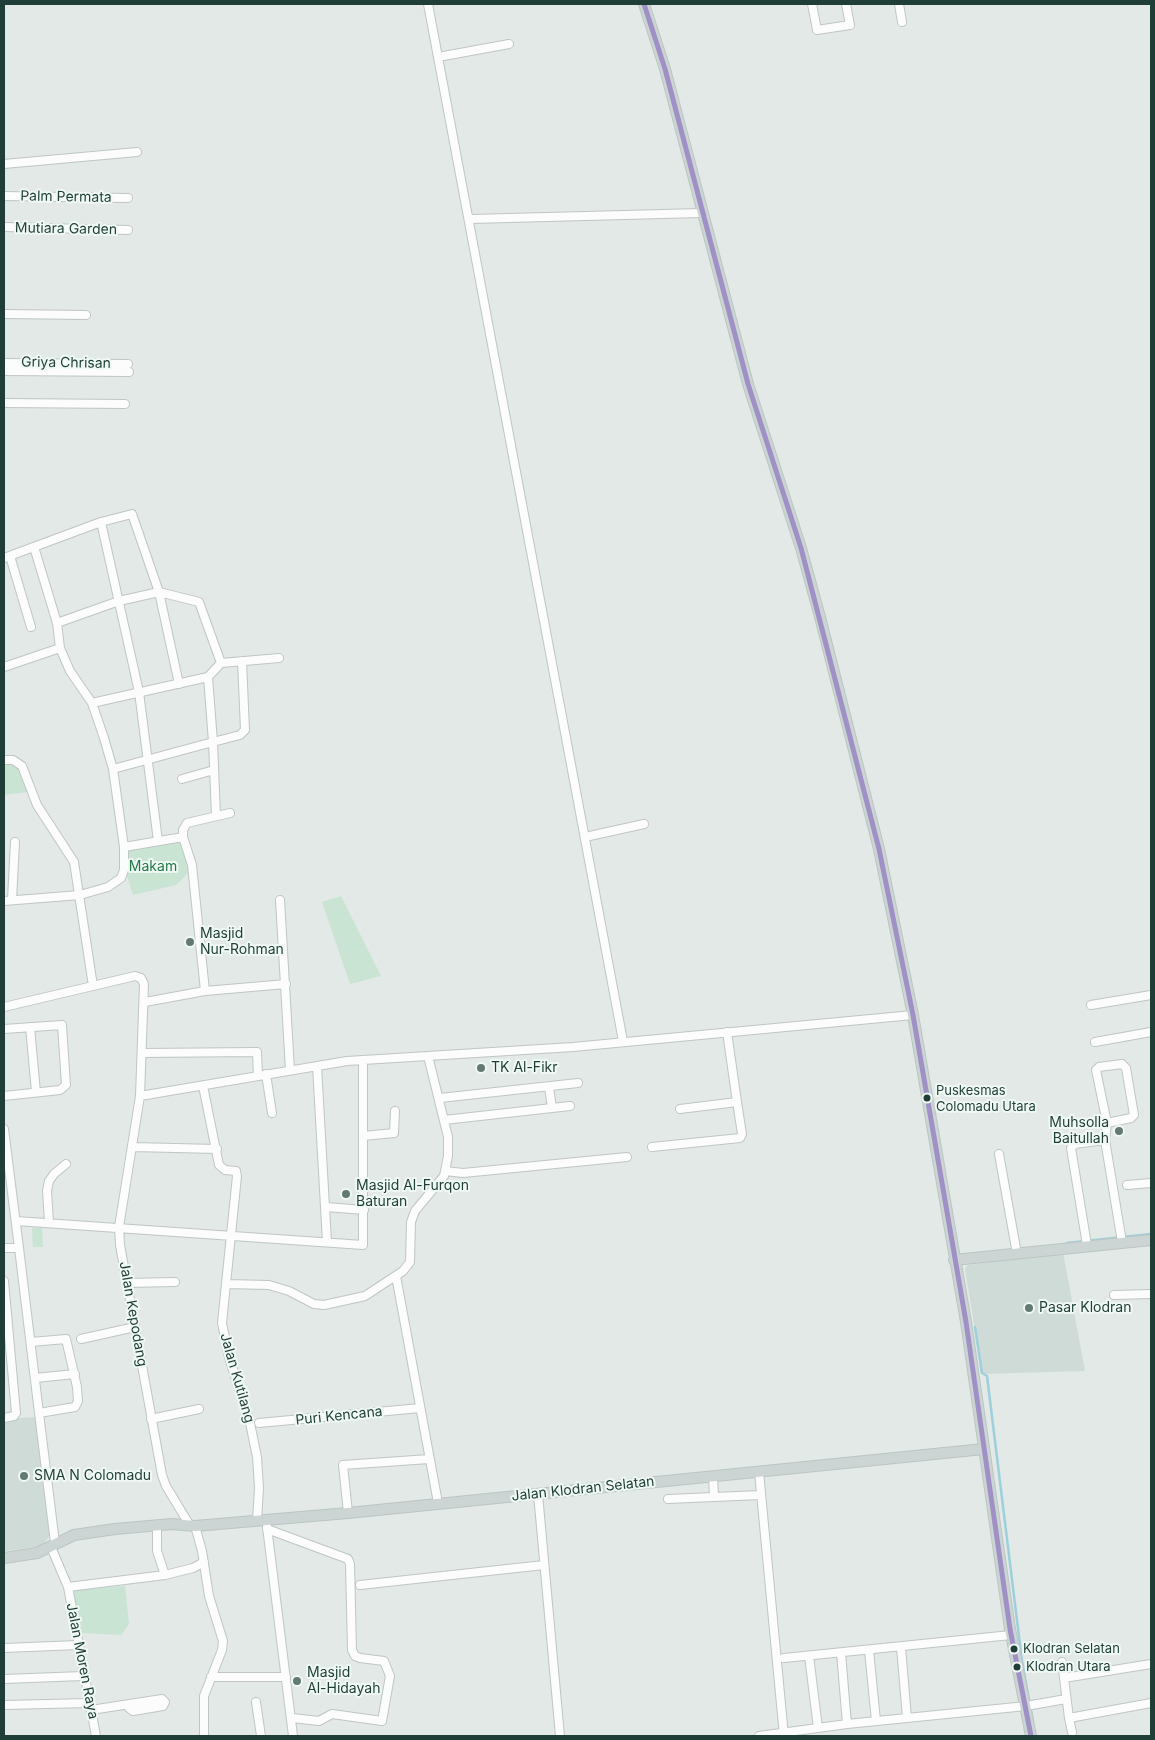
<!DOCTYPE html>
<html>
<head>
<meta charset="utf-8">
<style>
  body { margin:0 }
  #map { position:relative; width:1155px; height:1740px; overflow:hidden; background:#e2e9e6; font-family:Inter,sans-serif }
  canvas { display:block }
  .frame { position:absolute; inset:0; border:5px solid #1e3e37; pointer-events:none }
</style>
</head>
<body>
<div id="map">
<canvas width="1155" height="1740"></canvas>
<div class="frame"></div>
</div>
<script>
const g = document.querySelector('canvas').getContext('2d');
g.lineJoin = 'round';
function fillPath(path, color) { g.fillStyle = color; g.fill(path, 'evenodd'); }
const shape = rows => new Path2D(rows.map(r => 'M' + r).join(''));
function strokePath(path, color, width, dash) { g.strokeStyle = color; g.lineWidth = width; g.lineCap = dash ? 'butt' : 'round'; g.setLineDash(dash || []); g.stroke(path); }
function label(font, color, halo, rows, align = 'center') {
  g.font = font + ' Inter,sans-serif'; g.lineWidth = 4; g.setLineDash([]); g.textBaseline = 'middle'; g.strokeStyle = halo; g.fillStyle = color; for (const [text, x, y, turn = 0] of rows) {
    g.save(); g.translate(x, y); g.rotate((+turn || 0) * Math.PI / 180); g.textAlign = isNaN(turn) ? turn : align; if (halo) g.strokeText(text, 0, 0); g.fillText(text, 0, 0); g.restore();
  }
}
fillPath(shape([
  [1063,1252,1085,1371,982,1374,965,1269,968,1265],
  [37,1417,52,1532,42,1546,4,1551,4,1419]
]), '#cfdbd6');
fillPath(shape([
  [4,761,18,767,28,792,4,795],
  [180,841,188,861,189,872,176,885,133,895,127,876,126,849],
  [341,896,381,976,350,984,322,902],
  [32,1228,42,1228,43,1247,33,1247],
  [125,1586,129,1624,121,1635,81,1633,73,1594,75,1590]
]), '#c9e4d3');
strokePath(shape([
  [1066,1246,1067,1243,1151,1234],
  [975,1327,982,1373,987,1376,1022,1661,1033,1722]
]), '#9ed0dc', 2.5);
const minor = shape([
  [428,4,623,1041],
  [812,4,817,30,850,25,846,4],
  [899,4,902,22],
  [438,57,509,44],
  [4,164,137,152],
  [4,196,128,198],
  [470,219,701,213],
  [4,227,128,230],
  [4,314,86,315],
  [4,363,128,364],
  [4,371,129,372],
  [4,403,125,404],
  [101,522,139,692,158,841],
  [34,547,57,623,60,648,70,671,92,703,104,738,113,769,124,847],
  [10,556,31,627],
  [4,558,101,522,132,514,159,592,199,602,221,663,279,658],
  [57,623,119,601,159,592,179,684],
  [221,663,208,677,213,742,240,735,245,730,242,661],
  [4,667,60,648],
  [92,703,208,677],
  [4,760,13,760,22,766,37,805,74,862,93,986],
  [113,769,213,742,216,816],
  [182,779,214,770],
  [183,837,183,830,187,823,230,813],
  [585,837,644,824],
  [12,900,15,842],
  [280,900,290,1070],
  [4,901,80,895,108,887,121,878,124,870,124,847,183,837,192,865,205,991],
  [145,1002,205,991,286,984],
  [1091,1005,1151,995],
  [4,1007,135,976,141,978,144,984,140,1096,119,1227,120,1245,162,1475,166,1486,189,1524],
  [30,1027,36,1092],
  [4,1029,62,1025,66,1085,60,1090,4,1096],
  [1095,1042,1151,1032],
  [142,1053,257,1052,258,1076],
  [317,1066,327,1242],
  [266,1074,272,1113],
  [203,1086,219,1165,225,1170,236,1171,237,1176,222,1323,229,1357,250,1423,257,1457,259,1488,257,1521],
  [549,1087,552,1108],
  [140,1096,347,1061,573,1047,913,1015],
  [440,1098,578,1083],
  [680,1109,737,1102,727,1032],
  [444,1120,570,1106],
  [1107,1123,1131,1118,1134,1115,1126,1068,1122,1064,1099,1067,1096,1070,1107,1123,1105,1140,1122,1242],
  [4,1129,19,1248,4,1248],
  [363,1136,394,1133,395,1111],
  [133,1147,217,1149],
  [652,1147,740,1138,742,1134,737,1102],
  [999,1154,1017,1254],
  [445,1171,463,1173,627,1157],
  [1127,1185,1151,1183],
  [326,1207,364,1210],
  [16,1221,363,1245,363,1060],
  [49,1222,47,1191,49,1181,54,1174,66,1164],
  [1087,1245,1071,1148,1075,1144,1105,1140],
  [19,1248,39,1413,75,1407,78,1401,77,1387,66,1339,31,1342],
  [396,1276,438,1503],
  [4,1281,16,1413,14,1416,4,1418],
  [127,1283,175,1282],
  [226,1284,269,1285,289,1291,314,1304,324,1305,365,1296,403,1271,410,1262,411,1222,415,1211,444,1176,448,1156,448,1137,428,1056],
  [1114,1295,1151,1294],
  [81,1339,135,1327],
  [35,1378,75,1374],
  [39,1413,55,1543],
  [151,1419,199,1409],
  [259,1423,420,1408],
  [759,1472,784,1736],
  [538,1494,560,1736],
  [714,1497,761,1495],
  [668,1499,714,1497,713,1476],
  [348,1513,343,1465,429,1459],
  [157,1525,157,1551,165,1575],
  [195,1526,202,1551,209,1596,223,1641,222,1650,204,1696,204,1736],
  [267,1527,293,1736],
  [267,1529,348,1559,350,1564,352,1650,355,1656,360,1658,384,1661,390,1676,382,1721,332,1714,319,1721,292,1718],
  [51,1547,68,1587,96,1736],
  [360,1585,544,1565],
  [68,1587,165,1575,193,1568,204,1562],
  [901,1647,907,1718],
  [4,1648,78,1645],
  [869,1650,876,1721],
  [841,1653,847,1724],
  [809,1656,818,1728],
  [784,1658,1011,1635],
  [1062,1662,1064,1678],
  [1151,1664,1064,1678,1069,1718,1151,1703],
  [211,1677,286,1677],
  [4,1679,83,1676],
  [256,1702,261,1736],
  [4,1705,89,1703],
  [91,1710,162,1699,165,1702,163,1706,133,1711,129,1708,131,1704],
  [1069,1718,1072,1732],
  [759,1736,847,1724,1026,1706,1066,1699]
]);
const major = shape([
  [644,4,665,69,748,384,801,548,820,617,879,849,913,1015,966,1322,1010,1629,1031,1736],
  [954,1260,1151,1240],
  [4,1558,37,1553,74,1535,115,1529,172,1524,195,1526,348,1513,984,1449]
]);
strokePath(minor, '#bfc6c3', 10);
strokePath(major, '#bbc5c3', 12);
strokePath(minor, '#fbfcfb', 8);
strokePath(major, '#ccd5d3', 10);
strokePath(shape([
  [644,4,665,69,748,384,801,548,879,849,913,1015,966,1322,1010,1629,1031,1736]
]), '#9f91c5', 5);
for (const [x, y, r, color] of [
  [190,942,5,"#637a74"],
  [481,1068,5,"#637a74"],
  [927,1098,4.5,"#1e3e37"],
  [1119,1131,5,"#637a74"],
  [346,1194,5,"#637a74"],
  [1029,1308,5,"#637a74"],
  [24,1476,5,"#637a74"],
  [1014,1649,4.5,"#1e3e37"],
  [1017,1667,4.5,"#1e3e37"],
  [297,1681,5,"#637a74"]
]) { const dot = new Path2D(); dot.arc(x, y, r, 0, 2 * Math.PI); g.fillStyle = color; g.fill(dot); strokePath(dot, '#f0f8f4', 2); }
label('13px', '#1e3e37', '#f0f8f4', [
  ["Puskesmas",936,1091],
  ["Colomadu Utara",936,1107],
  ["Klodran Selatan",1023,1649],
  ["Klodran Utara",1026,1667]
], 'left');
label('14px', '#1e3e37', '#f0f8f4', [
  ["Palm Permata",66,197,1],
  ["Mutiara Garden",66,229,1],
  ["Griya Chrisan",66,363,1],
  ["Jalan Kepodang",133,1314,80],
  ["Jalan Kutilang",237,1378,74],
  ["Puri Kencana",339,1416,-6],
  ["Jalan Klodran Selatan",583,1489,-6],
  ["Jalan Moren Raya",82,1661,79]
]);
label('14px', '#247949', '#f0f8f4', [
  ["Makam",153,867]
]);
label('14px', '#1e3e37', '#f0f8f4', [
  ["Masjid",200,934],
  ["Nur-Rohman",200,950],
  ["TK Al-Fikr",491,1068],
  ["Muhsolla",1109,1123,"right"],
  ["Baitullah",1109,1139,"right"],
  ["Masjid Al-Furqon",356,1186],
  ["Baturan",356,1202],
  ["Pasar Klodran",1039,1308],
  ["SMA N Colomadu",34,1476],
  ["Masjid",307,1673],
  ["Al-Hidayah",307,1689]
], 'left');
</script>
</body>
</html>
